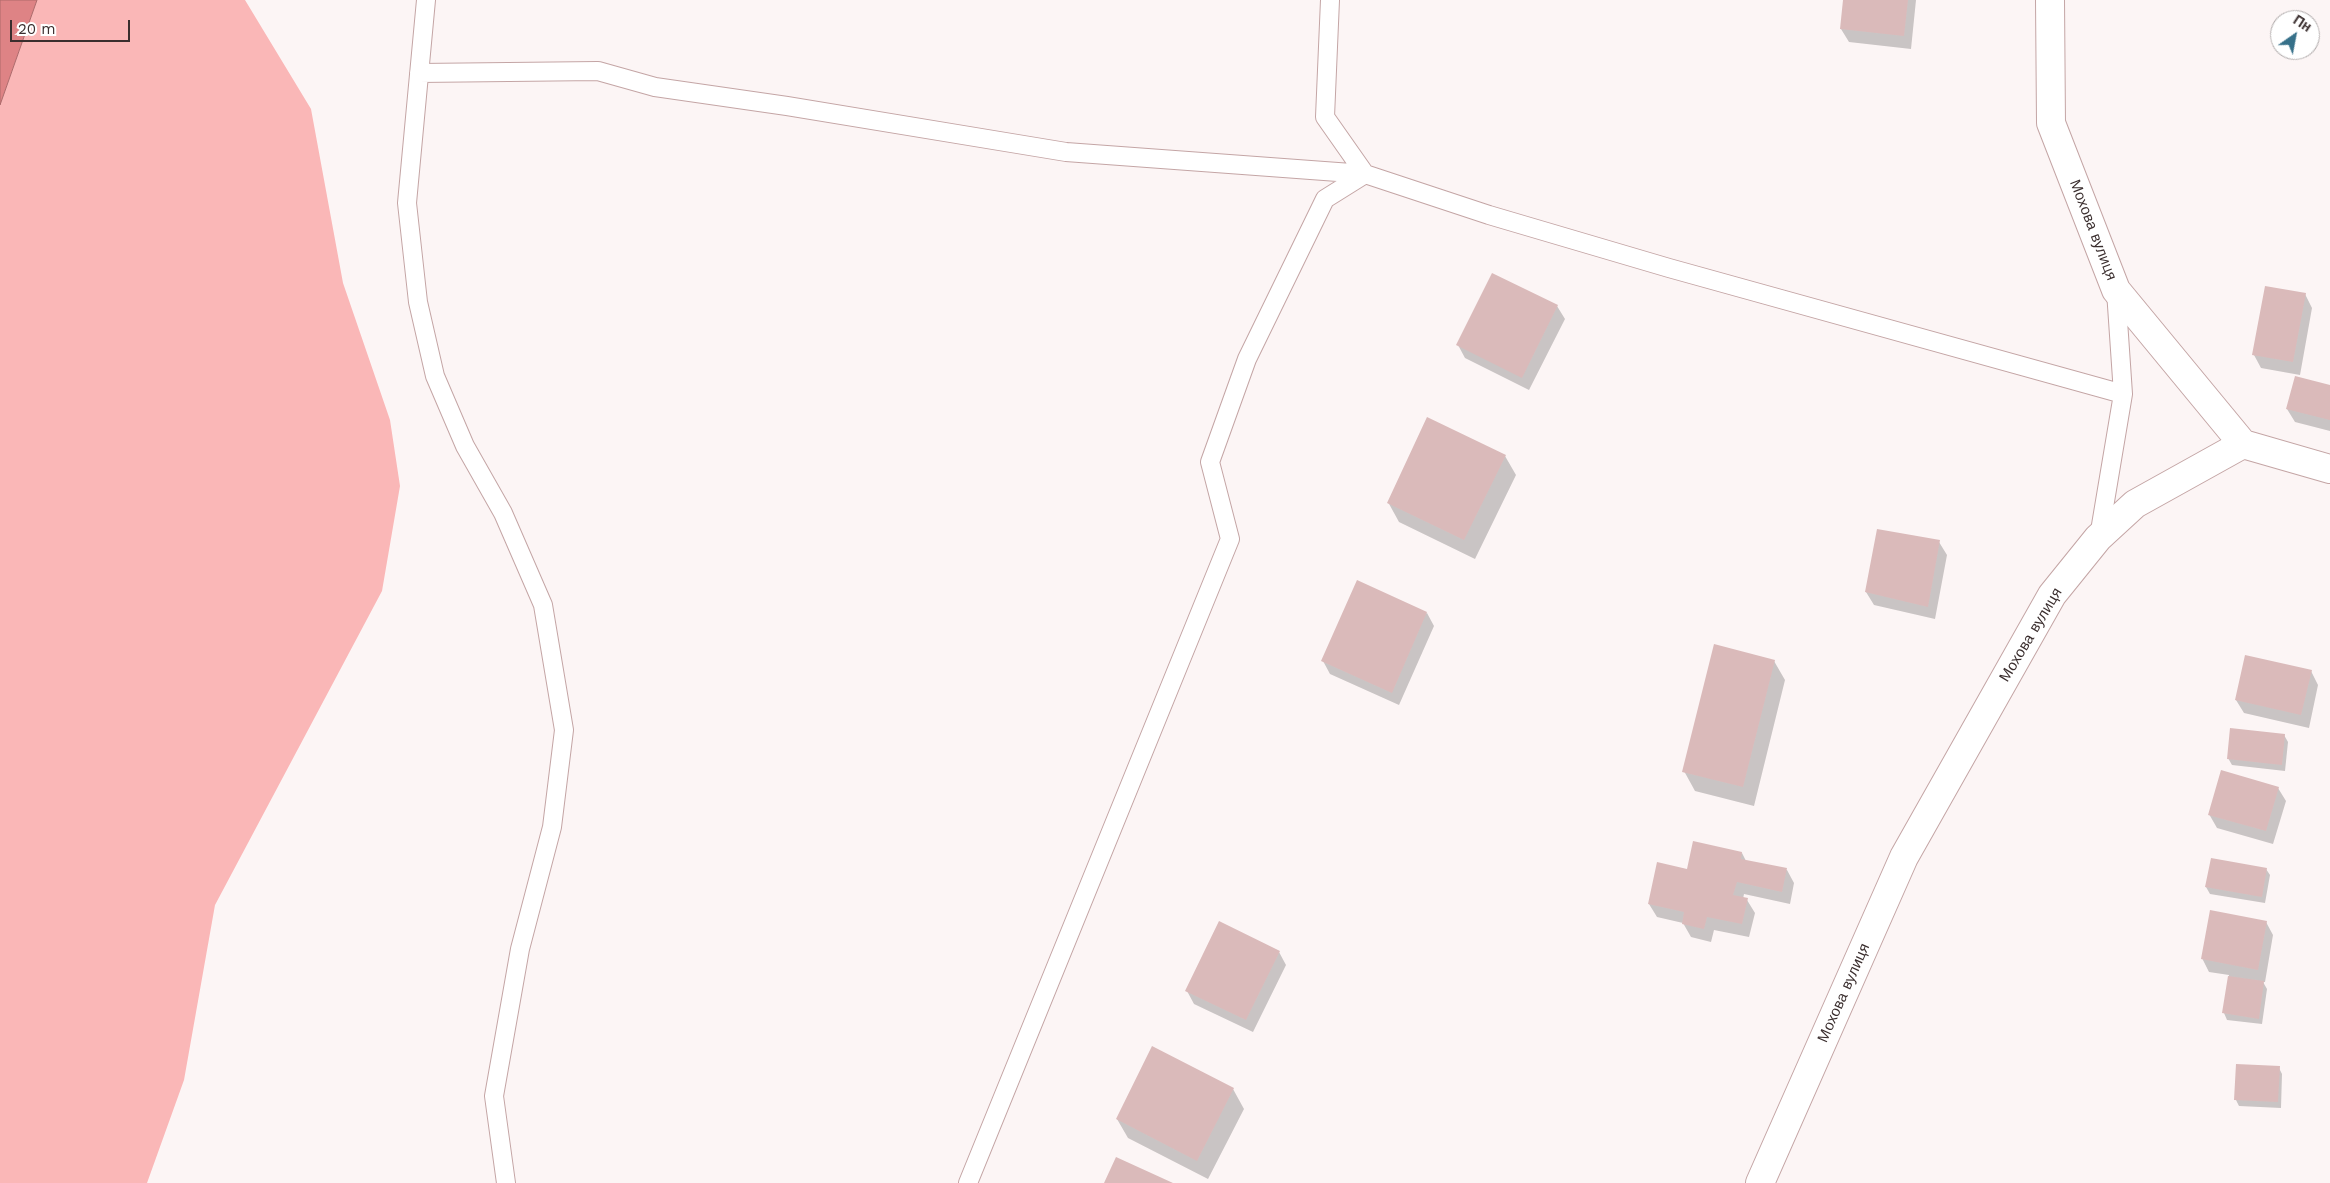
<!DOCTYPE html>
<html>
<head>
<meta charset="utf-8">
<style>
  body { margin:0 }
  #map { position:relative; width:2330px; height:1183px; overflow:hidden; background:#fcf5f5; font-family:"Work Sans",sans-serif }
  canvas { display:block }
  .north { position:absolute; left:2270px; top:10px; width:50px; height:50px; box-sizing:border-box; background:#fff; border:1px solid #b0abab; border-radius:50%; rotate:33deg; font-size:14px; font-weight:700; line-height:20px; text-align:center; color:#3a2e2e }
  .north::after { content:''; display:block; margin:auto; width:18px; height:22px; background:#367089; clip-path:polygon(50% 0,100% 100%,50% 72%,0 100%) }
  .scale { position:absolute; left:10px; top:20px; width:120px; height:22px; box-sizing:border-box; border:2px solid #3a2e2e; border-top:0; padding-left:6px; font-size:15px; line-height:18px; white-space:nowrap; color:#3a2e2e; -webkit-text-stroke:4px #fff; paint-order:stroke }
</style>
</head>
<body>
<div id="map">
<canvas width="2330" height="1183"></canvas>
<div class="north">Пн</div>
<div class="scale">20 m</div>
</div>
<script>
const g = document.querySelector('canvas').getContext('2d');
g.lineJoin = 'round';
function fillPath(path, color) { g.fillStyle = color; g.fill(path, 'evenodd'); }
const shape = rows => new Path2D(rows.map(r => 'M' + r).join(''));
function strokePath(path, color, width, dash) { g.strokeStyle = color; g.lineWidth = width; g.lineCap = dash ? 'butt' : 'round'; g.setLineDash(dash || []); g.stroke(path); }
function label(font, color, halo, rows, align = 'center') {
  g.font = font + ' "Work Sans",sans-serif'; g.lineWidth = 4; g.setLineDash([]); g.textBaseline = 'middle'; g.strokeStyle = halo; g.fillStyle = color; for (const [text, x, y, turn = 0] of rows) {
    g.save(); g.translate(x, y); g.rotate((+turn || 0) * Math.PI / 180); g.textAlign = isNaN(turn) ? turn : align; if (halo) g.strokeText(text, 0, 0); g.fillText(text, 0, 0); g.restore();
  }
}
fillPath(shape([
  [37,0,245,0,311,109,343,283,390,420,400,486,382,591,215,905,184,1080,147,1183,0,1183,0,105]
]), '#fab7b7');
const water = shape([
  [0,0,37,0,0,105,0,0]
]);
fillPath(water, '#de8385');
strokePath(water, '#ad6a6b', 1);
fillPath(shape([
  [1845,0,1916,0,1911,49,1849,42,1841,29],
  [2305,294,2312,308,2300,375,2261,368,2254,355],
  [1557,306,1565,319,1529,390,1465,358,1458,345],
  [2330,387,2330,431,2295,422,2287,409],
  [1505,456,1516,475,1475,559,1399,522,1388,502],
  [1878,531,1939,542,1947,555,1935,619,1874,605,1866,592],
  [1427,613,1434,626,1399,705,1330,674,1323,661],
  [1774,661,1785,680,1754,806,1695,791,1684,771],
  [2311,671,2318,685,2309,728,2244,713,2236,700],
  [2284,735,2288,742,2285,771,2232,765,2228,758],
  [2278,788,2286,801,2273,844,2217,828,2209,814],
  [1742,853,1746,861,1787,870,1794,883,1790,904,1744,894,1743,899,1747,900,1755,913,1749,937,1714,930,1711,942,1691,937,1683,923,1657,917,1649,904,1688,870],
  [2212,859,2266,869,2270,875,2265,903,2210,894,2206,887],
  [2266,922,2273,935,2265,982,2263,982,2267,989,2262,1024,2227,1020,2224,1013,2229,975,2209,972,2202,958],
  [1279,952,1286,965,1253,1032,1194,1004,1187,991],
  [2279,1068,2282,1074,2281,1108,2239,1106,2236,1100],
  [1233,1089,1244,1109,1208,1179,1128,1138,1117,1119]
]), '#0003');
fillPath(shape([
  [1843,0,1908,0,1904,36,1840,29],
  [1492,273,1558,305,1522,378,1456,345],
  [2265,286,2306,293,2293,362,2252,355],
  [2295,376,2330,385,2330,420,2286,409],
  [1427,417,1506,455,1464,540,1387,503],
  [1877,529,1940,540,1928,607,1865,592],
  [1357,580,1427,612,1392,693,1321,661],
  [1714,644,1775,660,1743,787,1682,772],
  [2245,655,2312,670,2301,715,2235,700],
  [2230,728,2285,734,2282,765,2227,759],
  [2221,770,2279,787,2266,831,2208,815],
  [1693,841,1742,852,1741,859,1787,868,1782,892,1737,882,1733,895,1748,898,1742,924,1707,917,1704,929,1682,924,1684,912,1648,904,1657,862,1687,869],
  [2211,858,2267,868,2262,897,2205,887],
  [2210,910,2267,921,2258,970,2201,959],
  [1219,921,1280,951,1246,1020,1185,991],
  [2228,976,2264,981,2259,1019,2222,1013],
  [1152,1046,1234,1088,1197,1161,1116,1119],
  [2236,1064,2280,1066,2278,1102,2234,1100],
  [1116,1157,1173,1183,1104,1183]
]), '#dababa');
const service = shape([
  [426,0,407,203,418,302,435,376,465,446,503,513,543,605,564,730,552,827,520,949,494,1096,506,1183],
  [1330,0,1325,117,1365,174],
  [419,73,598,71,655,87,787,106,1066,152,1365,174],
  [2099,537,2123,394,2116,291],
  [968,1183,1230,539,1210,462,1247,359,1325,199,1365,174,1489,215,1669,268,2123,394]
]);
const minor = shape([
  [2243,444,2330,469],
  [1760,1183,1904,857,2052,595,2098,538,2135,504,2243,444,2116,290,2051,123,2050,0]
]);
strokePath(service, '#c4a5a5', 20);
strokePath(minor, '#c4a5a5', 30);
strokePath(service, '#fff', 18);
strokePath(minor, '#fff', 28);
label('15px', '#3a2e2e', '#fff', [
  ["Мохова вулиця",2093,230,69],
  ["Мохова вулиця",2031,635,-59],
  ["Мохова вулиця",1844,993,-66]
]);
</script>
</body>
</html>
